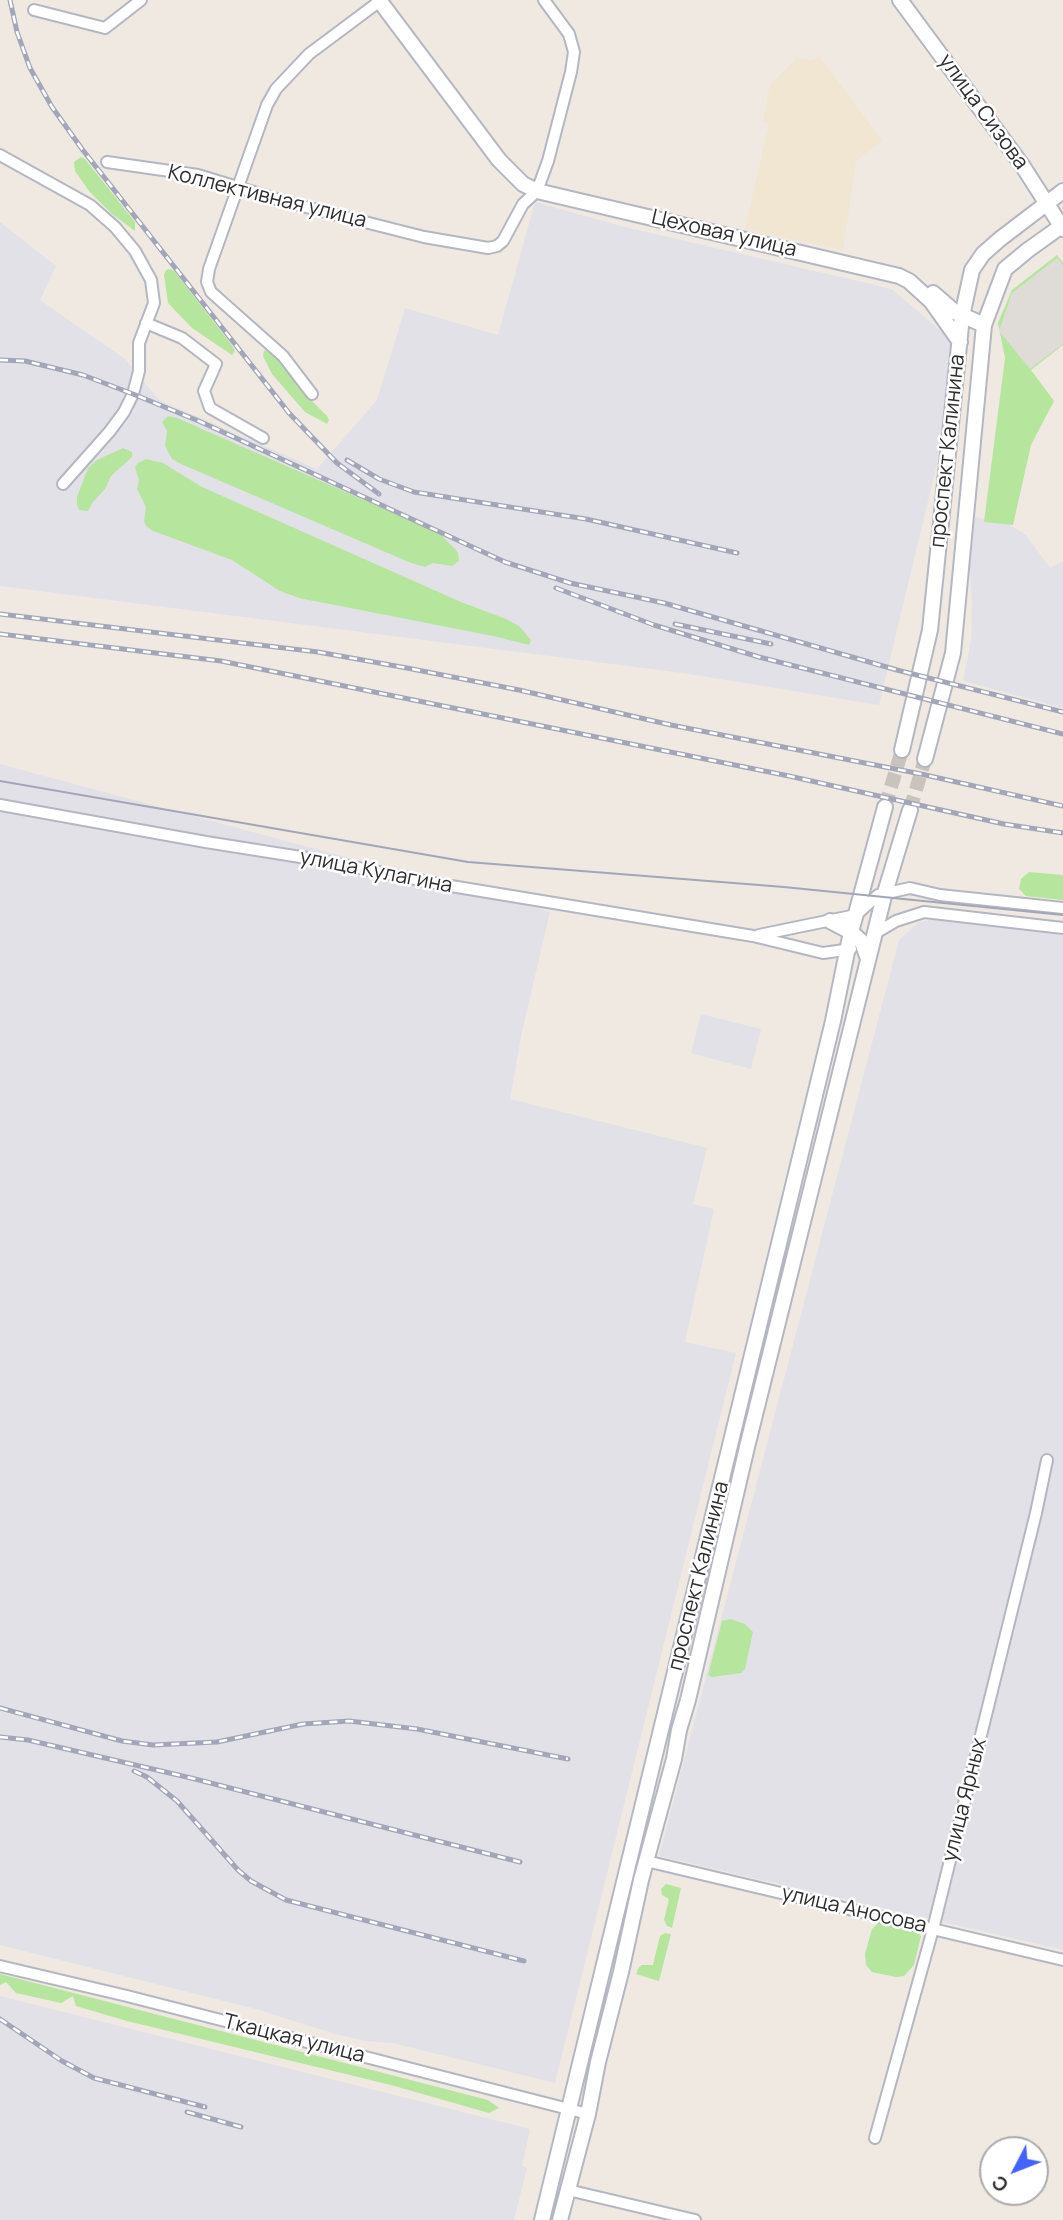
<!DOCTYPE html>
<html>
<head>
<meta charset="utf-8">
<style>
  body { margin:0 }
  #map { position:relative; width:1063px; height:2220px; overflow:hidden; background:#efe9e1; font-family:Manrope,sans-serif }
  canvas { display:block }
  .north { position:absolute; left:979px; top:2136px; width:70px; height:70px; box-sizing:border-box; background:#fff; border:2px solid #ababab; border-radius:50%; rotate:228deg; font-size:19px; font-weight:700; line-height:28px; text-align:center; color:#2e2e2e }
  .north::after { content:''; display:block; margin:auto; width:24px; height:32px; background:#4264fb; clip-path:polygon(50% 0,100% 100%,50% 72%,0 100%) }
</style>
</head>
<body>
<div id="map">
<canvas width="1063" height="2220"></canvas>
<div class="north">С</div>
</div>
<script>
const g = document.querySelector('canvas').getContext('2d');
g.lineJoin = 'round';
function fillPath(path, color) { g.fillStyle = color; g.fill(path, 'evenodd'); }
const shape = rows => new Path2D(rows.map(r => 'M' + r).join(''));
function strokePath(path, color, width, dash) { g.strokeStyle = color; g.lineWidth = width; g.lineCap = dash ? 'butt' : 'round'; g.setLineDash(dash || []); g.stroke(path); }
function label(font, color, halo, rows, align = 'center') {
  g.font = font + ' Manrope,sans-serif'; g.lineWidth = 5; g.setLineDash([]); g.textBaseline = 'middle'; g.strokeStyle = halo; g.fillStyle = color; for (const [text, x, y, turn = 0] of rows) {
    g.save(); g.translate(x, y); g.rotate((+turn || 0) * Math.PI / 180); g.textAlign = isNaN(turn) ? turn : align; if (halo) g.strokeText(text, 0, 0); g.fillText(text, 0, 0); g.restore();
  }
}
fillPath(shape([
  [535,202,621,226,892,289,958,346,947,422,879,705,683,673,0,586,0,222,56,266,40,300,125,359,159,400,317,469,377,400,405,308,498,335],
  [974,517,1004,521,1026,535,1050,568,1063,561,1063,708,963,681,971,639,972,604,969,549],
  [0,764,550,912,522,1032,510,1099,707,1148,693,1204,714,1209,685,1342,736,1353,555,2083,393,2043,365,2041,332,2033,256,2009,0,1945],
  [931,920,1063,931,1063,1950,659,1856,899,940,919,922],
  [701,1014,761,1029,751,1069,691,1053],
  [0,1996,530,2129,522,2166,527,2168,514,2220,0,2220]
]), '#e3e1e8');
fillPath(shape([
  [819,56,882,141,856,161,843,250,745,229,769,124,763,122,770,85,797,58,812,61]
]), '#f0e6d1');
fillPath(shape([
  [81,157,85,159,135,222,135,231,112,214,89,191,75,171,74,162],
  [1057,255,1063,263,1063,345,1031,370,1054,401,1031,445,1013,525,984,522,1005,358,998,323,1012,290],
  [170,269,174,271,231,344,235,351,232,355,192,328,168,303,164,275,166,270],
  [269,349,288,368,310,399,327,416,329,420,327,424,305,412,272,374,263,356,264,351],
  [168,416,177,418,430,529,442,536,455,549,458,553,459,561,452,566,433,563,425,567,411,563,181,464,172,459,165,446,167,431,162,422],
  [123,448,132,452,132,457,111,476,105,489,93,502,88,511,79,510,77,505,77,497,88,468,97,460],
  [146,459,163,463,202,487,461,602,506,619,519,626,531,640,529,645,493,636,299,598,280,591,232,560,153,531,146,526,144,521,146,507,137,489,139,480,135,467,138,463],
  [1029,872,1063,875,1063,900,1026,896,1019,889,1021,879],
  [730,1619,745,1624,753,1632,745,1669,741,1673,712,1677,708,1675,722,1621],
  [666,1884,681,1888,672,1928,667,1926,664,1920,669,1899,662,1895,661,1889],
  [879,1922,916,1930,921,1936,914,1965,904,1976,896,1977,881,1974,872,1972,866,1965,865,1954,872,1929],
  [665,1933,671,1934,659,1981,636,1974,639,1967,642,1965,653,1965,660,1936],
  [0,1974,488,2100,499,2108,489,2113,391,2085,127,2021,76,2006,73,1996,61,2003,16,1993,6,1982,0,1985]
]), '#b6e59e');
fillPath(shape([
  [1057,258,1063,265,1063,344,1030,369,999,331,1012,293]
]), '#dfdcd8');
strokePath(shape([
  [885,807,902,750],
  [910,810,925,759]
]), '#c8c4bd', 14, [14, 7]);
const street = shape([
  [34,10,105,28,141,0],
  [0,155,90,205,115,227,135,251,151,280,154,303,139,343,139,371,133,394,124,412,110,431,63,484],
  [107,162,198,175,286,202,424,237,488,248,497,246,503,241,523,204,537,191,548,161,571,72,574,52,569,34,544,0],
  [146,323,182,338,216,364,204,391,210,408,263,438],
  [312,394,283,356,211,292,207,282,209,269,267,105,276,89,309,54,380,1],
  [0,805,206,842,313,859,445,885,753,936,823,953,851,949],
  [874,934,896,921,924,912,1063,928],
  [759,935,856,915,878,895,910,888,940,895,1063,908],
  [646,1861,1063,1960],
  [0,1966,127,1996,588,2114],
  [875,2138,933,1929,1036,1513,1047,1460],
  [568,2190,695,2220]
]);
const secondary = shape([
  [379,0,499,160,523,184,537,191,899,276,909,281,931,301,960,342],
  [900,0,1022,165,1063,229],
  [933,293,955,312,984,325],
  [902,750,930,630,962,316,972,270,983,254,1000,239,1063,191],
  [925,759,953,653,984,325,1005,269,1028,250,1063,225],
  [830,921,851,932,862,942,868,959],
  [542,2220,833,1021,851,932,885,807],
  [560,2220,588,2114,598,2062,621,1972,641,1880,674,1759,679,1730,688,1700,747,1447,884,896,910,810]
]);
strokePath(street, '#b4b7c1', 14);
strokePath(secondary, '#b4b7c1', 18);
strokePath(street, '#fff', 10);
strokePath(secondary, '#fff', 14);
strokePath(shape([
  [0,781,468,862,784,887,1063,915]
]), '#a3a6b8', 2);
const rail = shape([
  [10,0,17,32,30,68,52,107,82,149,289,413,337,463,379,494],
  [0,360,25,361,83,375,133,394,201,422,505,562,570,583,664,603,897,670,1063,712],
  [347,460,379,479,414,492,586,519,737,553],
  [556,588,654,625,759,657,1063,734],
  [0,614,318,652,407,668,519,690,671,725,921,774,1063,806],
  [675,624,771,644],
  [0,634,221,661,789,776,1004,824,1063,833],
  [0,1708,122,1741,153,1745,217,1742,303,1724,349,1721,417,1729,568,1759],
  [0,1737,28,1740,191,1778,520,1862],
  [134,1771,147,1777,177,1801,238,1870,251,1881,286,1900,524,1961],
  [0,2019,62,2061,94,2078,205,2107],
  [187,2112,241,2127]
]);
strokePath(rail, '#a3a6b8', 5);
strokePath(rail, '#fff', 2.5, [8]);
label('21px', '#2e2e2e', '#fff', [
  ["улица Сизова",983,112,54],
  ["Коллективная улица",267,197,14],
  ["Цеховая улица",724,234,13],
  ["проспект Калинина",948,451,-84],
  ["улица Кулагина",376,872,11],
  ["проспект Калинина",699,1576,-76],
  ["улица Ярных",965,1800,-76],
  ["улица Аносова",854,1910,13],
  ["Ткацкая улица",294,2039,14]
]);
</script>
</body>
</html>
